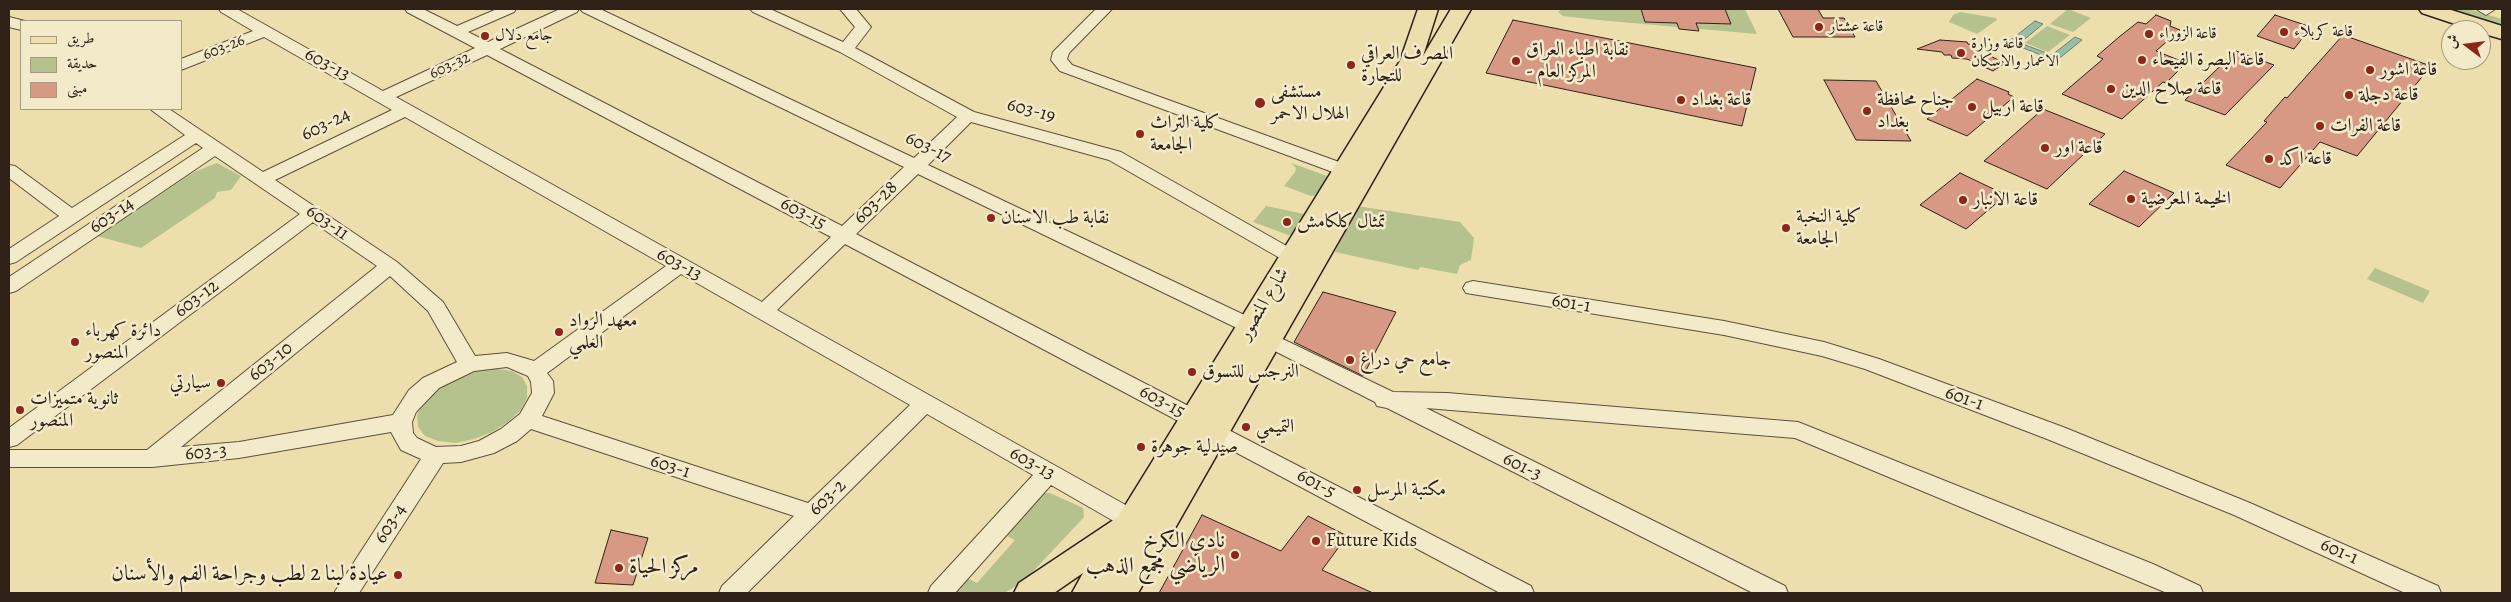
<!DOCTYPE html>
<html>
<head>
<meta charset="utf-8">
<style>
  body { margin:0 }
  #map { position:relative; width:2511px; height:602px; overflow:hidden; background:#eddeae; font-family:Alegreya,Amiri,serif }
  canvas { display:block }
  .frame { position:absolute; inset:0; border:10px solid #2f2118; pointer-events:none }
  .legend { position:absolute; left:20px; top:20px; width:162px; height:90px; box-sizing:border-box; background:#f3eaca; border:1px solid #a59a83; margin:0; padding:6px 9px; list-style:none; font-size:15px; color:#2f2118 }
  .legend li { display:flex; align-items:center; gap:10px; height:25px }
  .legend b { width:25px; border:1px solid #a59a83 }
  .north { position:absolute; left:2441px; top:20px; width:50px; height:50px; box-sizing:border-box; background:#f3eaca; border:1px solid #a59a83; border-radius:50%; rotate:285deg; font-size:14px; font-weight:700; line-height:20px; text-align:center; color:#2f2118 }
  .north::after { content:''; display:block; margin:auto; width:18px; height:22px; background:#8f2418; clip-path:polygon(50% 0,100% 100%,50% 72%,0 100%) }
</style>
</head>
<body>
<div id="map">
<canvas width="2511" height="602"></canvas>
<div class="frame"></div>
<ul class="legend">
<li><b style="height:6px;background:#eddeae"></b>طريق</li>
<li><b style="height:14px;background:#b5c28d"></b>حديقة</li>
<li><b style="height:14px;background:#d79884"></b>مبنى</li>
</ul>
<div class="north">ش</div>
</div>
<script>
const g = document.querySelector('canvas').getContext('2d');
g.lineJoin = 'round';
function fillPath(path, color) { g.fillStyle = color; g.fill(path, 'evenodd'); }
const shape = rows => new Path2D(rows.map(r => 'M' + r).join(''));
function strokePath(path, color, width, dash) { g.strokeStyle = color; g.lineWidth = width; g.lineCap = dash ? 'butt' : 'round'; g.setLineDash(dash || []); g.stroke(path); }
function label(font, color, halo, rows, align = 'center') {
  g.font = font + ' Alegreya,Amiri,serif'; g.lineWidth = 5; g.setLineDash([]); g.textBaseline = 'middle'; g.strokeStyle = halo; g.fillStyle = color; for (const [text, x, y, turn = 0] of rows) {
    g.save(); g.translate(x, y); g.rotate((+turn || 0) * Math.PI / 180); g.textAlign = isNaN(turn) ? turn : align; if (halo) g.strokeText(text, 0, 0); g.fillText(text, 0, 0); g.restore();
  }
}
fillPath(shape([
  [1561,9,1745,9,1757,34,1598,20,1563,16,1558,12],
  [2068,9,2091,18,2073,32,2050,24],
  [2448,9,2469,9,2502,19,2502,26],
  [1960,12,1996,18,1997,20,1977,34,1949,22,1953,15],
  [2047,26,2070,35,2048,52,2025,43],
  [217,163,241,176,231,190,217,192,215,198,141,248,97,236,194,172],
  [1291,163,1330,177,1320,195,1311,196,1284,186,1295,172,1296,168],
  [1266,206,1304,214,1291,236,1253,222],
  [1357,206,1460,222,1474,238,1471,260,1460,265,1457,274,1420,267,1418,270,1335,252],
  [2375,268,2430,291,2423,303,2367,279],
  [482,369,498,369,512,371,522,377,527,386,527,398,521,410,508,422,492,432,474,439,455,443,438,441,425,436,418,427,417,415,423,403,433,392,448,382],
  [1041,493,1050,493,1083,508,1084,517,1026,579,1011,589,1004,593,950,593,965,577,977,583,1015,540,1005,535]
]), '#b5c28d');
const water = shape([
  [2035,21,2043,24,2020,43,2052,55,2075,37,2082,40,2056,61,2008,42,2035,21]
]);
fillPath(water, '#9abda5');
strokePath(water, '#6f7f6d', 1);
const building = shape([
  [1641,9,1725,9,1731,24,1696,23,1699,31,1679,29,1677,23,1645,22,1641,9],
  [1778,9,1818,9,1823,18,1844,18,1855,37,1793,37,1778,9],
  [2156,15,2171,21,2170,26,2180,30,2156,51,2186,63,2166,83,2163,82,2122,119,2062,94,2103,59,2097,56,2119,37,2138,22,2146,24,2156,15],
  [2275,15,2311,27,2294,49,2257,36,2275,15],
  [1513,20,1756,68,1742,126,1486,73,1513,20],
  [2343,35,2431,66,2357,156,2320,142,2280,188,2226,165,2267,122,2264,121,2285,97,2287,98,2343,35],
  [1940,40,1967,42,1968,44,1974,45,1979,55,1990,56,2005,63,1993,71,1967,59,1952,58,1951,55,1944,55,1942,52,1917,49,1940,40],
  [2236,51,2274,65,2225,115,2185,100,2236,51],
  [1977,79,2009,92,2008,94,2014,97,1967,136,1927,119,1977,79],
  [1824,80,1876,81,1911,141,1856,140,1824,80],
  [2043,109,2105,134,2047,189,1984,161,2043,109],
  [2124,171,2174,193,2139,227,2089,204,2124,171],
  [1960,173,2006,195,1966,229,1920,205,1960,173],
  [1323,292,1396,312,1363,376,1294,342,1323,292],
  [1202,515,1281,551,1308,516,1347,536,1322,570,1373,593,1159,593,1202,515],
  [611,530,648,538,633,585,595,583,611,530]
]);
fillPath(building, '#d79884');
strokePath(building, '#2f2118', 1);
const minor = shape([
  [219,9,237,9,383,91,475,48,407,12,405,9,423,9,457,26,497,9,516,9,514,12,468,32,488,42,560,9,579,9,577,12,500,49,842,226,904,167,583,12,580,9,600,9,914,158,957,117,840,52,753,12,750,9,770,9,843,42,855,27,840,9,856,9,871,27,855,48,974,112,1121,152,1299,253,1302,257,1299,261,1292,263,1285,261,1109,160,971,122,928,165,1257,321,1260,326,1257,331,1250,333,1243,331,918,174,856,234,1202,413,1205,419,1202,425,1194,427,1186,425,845,244,777,310,1140,513,1144,520,1140,527,1132,529,1124,527,1051,485,955,593,928,593,931,586,1033,475,927,414,747,593,719,593,722,586,794,516,531,429,517,441,494,453,461,462,443,463,359,593,334,593,421,459,401,450,391,432,239,458,152,467,9,467,9,450,147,450,377,266,313,222,17,445,9,447,9,428,300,214,215,156,16,291,9,293,9,277,203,148,196,143,16,262,9,264,9,249,59,216,9,178,9,165,15,166,72,208,185,135,150,109,169,109,263,172,392,110,264,37,181,70,181,59,253,31,221,12,219,9],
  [487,55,831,237,762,302,396,97,487,55],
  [405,117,666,266,534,361,507,353,475,356,443,302,397,262,275,180,405,117],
  [681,274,910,405,808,503,542,416,554,393,553,381,547,373,681,274],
  [390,276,428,311,457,362,423,378,409,390,393,415,239,442,181,447,390,276],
  [507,367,528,376,531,382,532,393,520,414,501,429,479,441,461,446,436,447,417,438,413,433,412,422,416,412,439,388,474,371,507,367],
  [1096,9,1112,9,1069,53,1067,59,1072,65,1350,166,1353,170,1350,174,1338,174,1060,71,1051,60,1053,52,1096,9],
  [2476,9,2493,9,2494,10,2486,15,2476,9],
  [9,17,25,21,21,21,21,30,9,27,9,17],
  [1473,281,1724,321,1824,342,1879,359,2063,427,2250,503,2438,586,2441,593,2405,593,2234,515,2047,439,1865,369,1822,356,1724,335,1466,293,1463,288,1466,283,1473,281],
  [1268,332,1393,392,1447,393,1798,422,2153,564,2200,586,2203,593,2167,593,1795,438,1426,408,1785,586,1788,593,1753,593,1387,408,1377,406,1375,402,1261,344,1258,339,1261,334,1268,332],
  [1215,423,1531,586,1534,593,1500,593,1207,437,1204,431,1207,425,1215,423]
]);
const major = shape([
  [1418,9,1438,9,1423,56,1451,9,1471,9,1138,593,1072,593,1083,573,1054,593,1014,593,1019,583,1118,517,1400,61,1418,9],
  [2419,9,2448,9,2502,26,2502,39,2481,33,2481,30,2473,30,2422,13,2419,9]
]);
strokePath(minor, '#5e503e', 2);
strokePath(major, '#2f2118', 3);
fillPath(minor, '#f3eaca');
fillPath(major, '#eddeae');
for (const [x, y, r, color] of [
  [1819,27,5,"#8f2418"],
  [2284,32,5,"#8f2418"],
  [2149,34,5,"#8f2418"],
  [485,36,5,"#8f2418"],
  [1961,53,5,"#8f2418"],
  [2142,60,5,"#8f2418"],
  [1516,61,5,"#8f2418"],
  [1351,65,5,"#8f2418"],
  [2370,70,5,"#8f2418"],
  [2111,89,5,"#8f2418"],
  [2349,95,5,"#8f2418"],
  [1681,100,5,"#8f2418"],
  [1260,103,6,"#8f2418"],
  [1972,107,5,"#8f2418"],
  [1867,111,5,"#8f2418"],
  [2320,126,5,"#8f2418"],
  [1140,134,5,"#8f2418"],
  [2045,148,5,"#8f2418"],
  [2269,159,5,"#8f2418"],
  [2131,199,5,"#8f2418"],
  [1963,200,5,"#8f2418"],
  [991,218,5,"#8f2418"],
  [1287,222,5,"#8f2418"],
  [1786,228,5,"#8f2418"],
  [559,332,5,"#8f2418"],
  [75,342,5,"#8f2418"],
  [1350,360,5,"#8f2418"],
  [1192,372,5,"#8f2418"],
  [221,383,5,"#8f2418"],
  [20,410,5,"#8f2418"],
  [1246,427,5,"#8f2418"],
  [1141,447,5,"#8f2418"],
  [1357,490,5,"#8f2418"],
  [1316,541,5,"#8f2418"],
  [1235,555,5,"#8f2418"],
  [619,568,5,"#8f2418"],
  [398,575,5,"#8f2418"]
]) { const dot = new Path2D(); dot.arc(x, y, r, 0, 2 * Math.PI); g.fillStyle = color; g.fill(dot); strokePath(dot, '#f3eaca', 2); }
label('16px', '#2f2118', '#f3eaca', [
  ["قاعة عشتار",1829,27],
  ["قاعة كربلاء",2294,32],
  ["قاعة الزوراء",2159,34],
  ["جامع دلال",495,36],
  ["قاعة وزارة",1971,44],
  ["الاعمار والاسكان",1971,62]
], 'left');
label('16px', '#2f2118', '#f3eaca', [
  ["603-26",224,48,-22],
  ["603-32",450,66,-25]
]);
label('19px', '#2f2118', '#f3eaca', [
  ["نقابة اطباء العراق",1526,50],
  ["- المركز العام",1526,72],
  ["المصرف العراقي",1361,54],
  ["للتجارة",1361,76],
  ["قاعة البصرة الفيحاء",2152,60],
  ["قاعة اشور",2380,70],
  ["قاعة صلاح الدين",2121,89],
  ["مستشفى",1271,92],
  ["الهلال الاحمر",1271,114],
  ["قاعة دجلة",2359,95],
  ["قاعة بغداد",1691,100],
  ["جناح محافظة",1877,100],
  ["بغداد",1877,122],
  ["قاعة اربيل",1982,107],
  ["كلية التراث",1150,123],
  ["الجامعة",1150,145],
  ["قاعة الفرات",2330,126],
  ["قاعة اور",2055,148],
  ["قاعة اكد",2279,159],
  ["الخيمة المعرضية",2141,199],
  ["قاعة الانبار",1973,200],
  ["كلية النخبة",1796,217],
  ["الجامعة",1796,239],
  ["نقابة طب الاسنان",1001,218],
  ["تمثال كلكامش",1297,222],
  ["معهد الرواد",569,321],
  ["العلمي",569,343],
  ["دائرة كهرباء",85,331],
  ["المنصور",85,353],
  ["جامع حي دراغ",1360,360],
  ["النرجس للتسوق",1202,372],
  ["سيارتي",211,383,"right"],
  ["ثانوية متميزات",30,399],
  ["المنصور",30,421],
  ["التميمي",1256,427],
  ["صيدلية جوهرة",1151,447],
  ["مكتبة المرسل",1367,490],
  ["Future Kids",1326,541]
], 'left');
label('19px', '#2f2118', '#f3eaca', [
  ["603-13",327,65,29],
  ["603-19",1031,111,15],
  ["603-24",326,125,-26],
  ["603-17",928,148,26],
  ["603-28",876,203,-44],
  ["603-15",803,214,28],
  ["603-14",112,216,-34],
  ["603-11",327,223,35],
  ["603-13",679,265,29],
  ["603-12",197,299,-37],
  ["شارع المنصور",1264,304,-59],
  ["601-1",1571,304,9],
  ["603-10",271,362,-39],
  ["601-1",1964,399,20],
  ["603-15",1162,402,28],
  ["603-3",206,453,-5],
  ["603-13",1032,464,29],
  ["603-1",670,467,18],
  ["601-3",1522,467,26],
  ["601-5",1316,484,28],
  ["603-2",828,498,-44],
  ["603-4",391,524,-57],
  ["601-1",2339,552,24]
]);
label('22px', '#2f2118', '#f3eaca', [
  ["نادي الكرخ",1225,542],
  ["الرياضي مجمع الذهب",1225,567],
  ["مركز الحياة",629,568,"left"],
  ["عيادة لبنا 2 لطب وجراحة الفم والأسنان",388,575]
], 'right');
</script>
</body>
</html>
